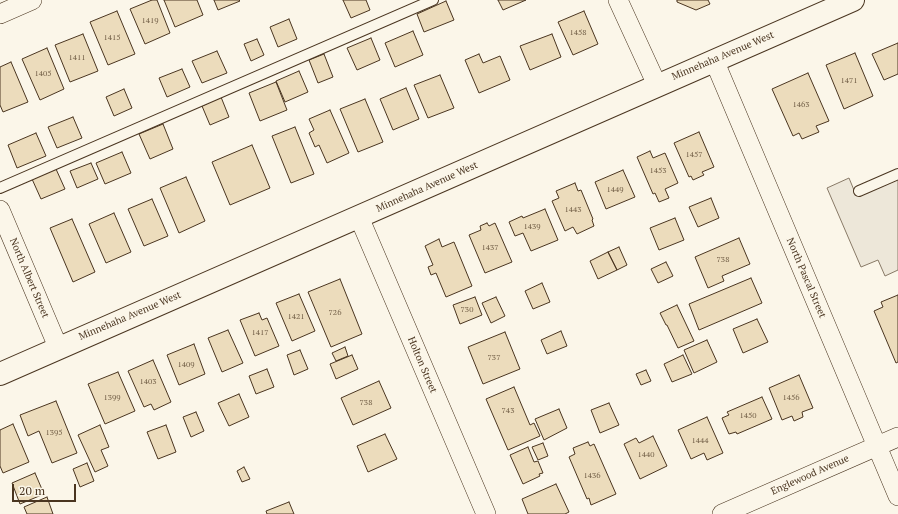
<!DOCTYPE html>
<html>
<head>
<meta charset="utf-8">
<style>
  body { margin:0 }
  #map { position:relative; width:898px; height:514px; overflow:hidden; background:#fbf6e9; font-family:"PT Serif",serif }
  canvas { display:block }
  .scale { position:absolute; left:12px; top:484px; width:64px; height:18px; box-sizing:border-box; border:2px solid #4a3520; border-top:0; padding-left:5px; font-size:12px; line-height:14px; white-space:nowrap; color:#4a3520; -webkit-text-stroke:3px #fbf6e9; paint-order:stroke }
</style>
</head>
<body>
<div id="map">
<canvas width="898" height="514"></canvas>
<div class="scale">20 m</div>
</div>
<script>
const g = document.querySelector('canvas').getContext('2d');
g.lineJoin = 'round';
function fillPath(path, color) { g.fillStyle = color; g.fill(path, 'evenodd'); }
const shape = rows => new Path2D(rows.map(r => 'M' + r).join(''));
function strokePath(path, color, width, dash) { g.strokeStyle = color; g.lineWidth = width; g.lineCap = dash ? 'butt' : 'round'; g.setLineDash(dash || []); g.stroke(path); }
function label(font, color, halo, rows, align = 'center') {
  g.font = font + ' "PT Serif",serif'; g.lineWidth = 3; g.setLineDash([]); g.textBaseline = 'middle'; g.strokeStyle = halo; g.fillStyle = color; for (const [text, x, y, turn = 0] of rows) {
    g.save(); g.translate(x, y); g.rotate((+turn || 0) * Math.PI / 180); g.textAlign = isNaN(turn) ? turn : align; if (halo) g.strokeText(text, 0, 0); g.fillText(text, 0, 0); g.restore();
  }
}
const parking = shape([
  [898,177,898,270,885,276,878,260,861,267,827,188,849,178,856,195,898,177]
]);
fillPath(parking, '#ede7d9');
strokePath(parking, '#887966', 1);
const building = shape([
  [152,0,157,0,170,33,145,44,130,9,152,0],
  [164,0,197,0,203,15,175,27,164,0],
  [214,0,239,0,240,1,218,10,214,0],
  [343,0,366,0,370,10,351,18,343,0],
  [498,0,526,0,503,10,498,0],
  [677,0,708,0,710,4,696,10,677,2,677,0],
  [446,1,454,20,424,32,417,14,446,1],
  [117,11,135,54,108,65,90,22,117,11],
  [584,11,598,44,573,55,558,22,584,11],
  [289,19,297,39,278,47,270,27,289,19],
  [413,31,423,55,395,67,385,43,413,31],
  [83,34,98,71,70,82,55,45,83,34],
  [552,34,561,57,530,70,520,46,552,34],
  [371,38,380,60,357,70,347,48,371,38],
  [257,39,264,55,251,61,244,44,257,39],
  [898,43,898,74,884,80,872,54,898,43],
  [47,48,64,89,40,100,22,59,47,48],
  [217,51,227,73,202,83,192,61,217,51],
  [855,53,873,96,844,109,826,65,855,53],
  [324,54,333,77,318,83,309,60,324,54],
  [479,54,483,63,500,56,510,80,479,93,465,60,479,54],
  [11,62,28,102,3,112,0,105,0,67,11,62],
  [182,69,190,87,167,97,159,78,182,69],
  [299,71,308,92,285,102,276,81,299,71],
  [808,73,829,121,816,126,819,132,802,139,799,133,793,136,772,89,808,73],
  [440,75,454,108,428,118,414,85,440,75],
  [276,82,287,110,260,121,249,93,276,82],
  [406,88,419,119,393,130,380,99,406,88],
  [124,89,132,108,114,116,106,97,124,89],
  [221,97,229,117,210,125,202,106,221,97],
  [365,99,383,142,358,152,340,109,365,99],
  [330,110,349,153,327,163,319,145,315,147,309,133,314,130,309,119,330,110],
  [73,117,82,138,57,148,48,127,73,117],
  [163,124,173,149,150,159,139,134,163,124],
  [295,127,314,174,291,183,272,136,295,127],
  [699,132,714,167,702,172,704,175,693,180,691,176,689,177,674,143,699,132],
  [36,133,46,156,17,168,8,145,36,133],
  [252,145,270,188,230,205,212,162,252,145],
  [650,151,653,158,665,153,678,183,665,189,669,198,659,202,655,193,653,194,637,157,650,151],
  [122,152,131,173,105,184,96,163,122,152],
  [91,163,98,179,77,188,70,171,91,163],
  [56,169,65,189,41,199,32,179,56,169],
  [623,170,635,197,606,209,595,182,623,170],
  [186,177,205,221,179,233,160,188,186,177],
  [575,183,578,191,581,190,593,219,592,220,594,226,577,234,573,227,565,231,552,201,559,198,556,191,575,183],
  [711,198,719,218,698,227,689,207,711,198],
  [152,199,168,236,144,246,128,209,152,199],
  [545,209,558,240,531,251,523,233,515,236,509,222,522,216,523,218,545,209],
  [114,213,131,252,106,263,89,224,114,213],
  [675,218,684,240,659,250,650,228,675,218],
  [72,219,95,272,73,282,50,228,72,219],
  [487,223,489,226,495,223,512,262,485,273,469,235,481,230,480,226,487,223],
  [739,238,750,264,722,276,724,281,708,288,695,257,739,238],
  [439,239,442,247,454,242,472,286,446,297,436,273,431,275,428,267,433,265,425,246,439,239],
  [619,247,627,265,617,270,608,252,619,247],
  [608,252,617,270,598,279,590,261,608,252],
  [666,262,673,276,658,283,651,269,666,262],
  [751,278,762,303,699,330,689,304,751,278],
  [340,279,362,334,331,347,308,292,340,279],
  [542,283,550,302,533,309,525,291,542,283],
  [299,294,315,331,292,341,276,303,299,294],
  [898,295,898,362,896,363,874,311,883,307,881,302,898,295],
  [475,297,482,315,460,324,453,305,475,297],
  [496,297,505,316,491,323,482,303,496,297],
  [677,305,694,341,678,348,667,325,666,325,660,313,677,305],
  [259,313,262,320,267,318,279,346,255,356,240,320,259,313],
  [757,319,768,342,743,353,733,329,757,319],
  [228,330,243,363,222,372,208,338,228,330],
  [561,331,567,346,547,354,541,340,561,331],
  [505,332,520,369,483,384,468,347,505,332],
  [707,340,717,362,694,373,684,350,707,340],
  [194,344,205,374,179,385,167,355,194,344],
  [345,347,348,356,336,361,332,353,345,347],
  [300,350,308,369,294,375,287,355,300,350],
  [352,355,358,369,336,379,330,364,352,355],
  [683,355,692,374,672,382,664,364,683,355],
  [153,360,171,402,154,410,151,404,144,407,128,371,153,360],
  [267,369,274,387,256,394,249,376,267,369],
  [646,370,651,381,641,385,636,374,646,370],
  [118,372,135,411,105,424,88,384,118,372],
  [799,375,813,408,802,412,803,417,794,421,792,416,782,420,769,388,799,375],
  [379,381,391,408,353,425,341,398,379,381],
  [514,387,530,425,534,423,540,436,508,450,486,399,514,387],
  [239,394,249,417,229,426,218,403,239,394],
  [762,397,772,419,737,434,736,432,729,434,722,418,729,415,727,412,762,397],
  [56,401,77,453,52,463,39,431,28,436,20,415,56,401],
  [609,403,619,425,600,433,591,410,609,403],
  [559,409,567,428,544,440,535,419,559,409],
  [196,412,204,431,191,437,183,417,196,412],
  [707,417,723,453,707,460,704,453,691,459,678,430,707,417],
  [13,424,29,462,3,473,0,466,0,430,13,424],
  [100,425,109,447,101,450,108,466,95,472,78,435,100,425],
  [166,425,176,452,158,459,147,432,166,425],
  [385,434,397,459,368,472,357,446,385,434],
  [653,436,667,466,640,479,624,444,636,438,639,443,653,436],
  [588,442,590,446,594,444,616,494,591,505,589,498,587,499,569,457,575,454,573,448,588,442],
  [543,443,548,456,538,460,532,447,543,443],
  [528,447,534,462,538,461,543,473,539,474,540,476,523,484,510,455,528,447],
  [87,463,94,481,80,487,73,469,87,463],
  [244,467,250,479,242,482,237,471,244,467],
  [35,473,44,494,20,504,12,483,35,473],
  [556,484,569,512,565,514,528,514,522,499,556,484],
  [47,497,53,514,27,514,24,507,47,497],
  [289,502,294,514,267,514,266,511,289,502]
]);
fillPath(building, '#ecdcbc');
strokePath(building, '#4a3520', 1);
const lane = shape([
  [0,188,433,0],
  [859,191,898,174]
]);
const street = shape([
  [618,0,657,85],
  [0,14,32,0],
  [714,60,898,496],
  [0,210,58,347],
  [359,217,486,514],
  [722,514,898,437]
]);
const secondary = shape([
  [0,374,853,0]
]);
strokePath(lane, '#4a3520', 12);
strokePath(street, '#4a3520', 20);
strokePath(secondary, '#4a3520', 24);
strokePath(lane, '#fbf6e9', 10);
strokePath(street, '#fbf6e9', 19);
strokePath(secondary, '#fbf6e9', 22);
label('8px', '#725f47', null, [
  ["1419",150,21],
  ["1458",578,33],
  ["1415",112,38],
  ["1411",77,58],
  ["1405",43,74],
  ["1471",849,81],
  ["1463",801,105],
  ["1457",694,155],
  ["1453",658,171],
  ["1449",615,190],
  ["1443",573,210],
  ["1439",532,227],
  ["1437",490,248],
  ["738",723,260],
  ["730",467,310],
  ["726",335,313],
  ["1421",296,317],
  ["1417",260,333],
  ["737",494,358],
  ["1409",186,365],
  ["1403",148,382],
  ["1399",112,398],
  ["1456",791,398],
  ["738",366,403],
  ["743",508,411],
  ["1450",748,416],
  ["1395",54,433],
  ["1444",700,441],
  ["1440",646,455],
  ["1436",592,476]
]);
label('10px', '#4a3520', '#fbf6e9', [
  ["Minnehaha Avenue West",723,56,-23],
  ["Minnehaha Avenue West",427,187,-24],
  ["North Albert Street",29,278,67],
  ["North Pascal Street",806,278,67],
  ["Minnehaha Avenue West",130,316,-23],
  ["Holton Street",422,365,67],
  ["Englewood Avenue",810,475,-24]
]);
</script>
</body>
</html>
